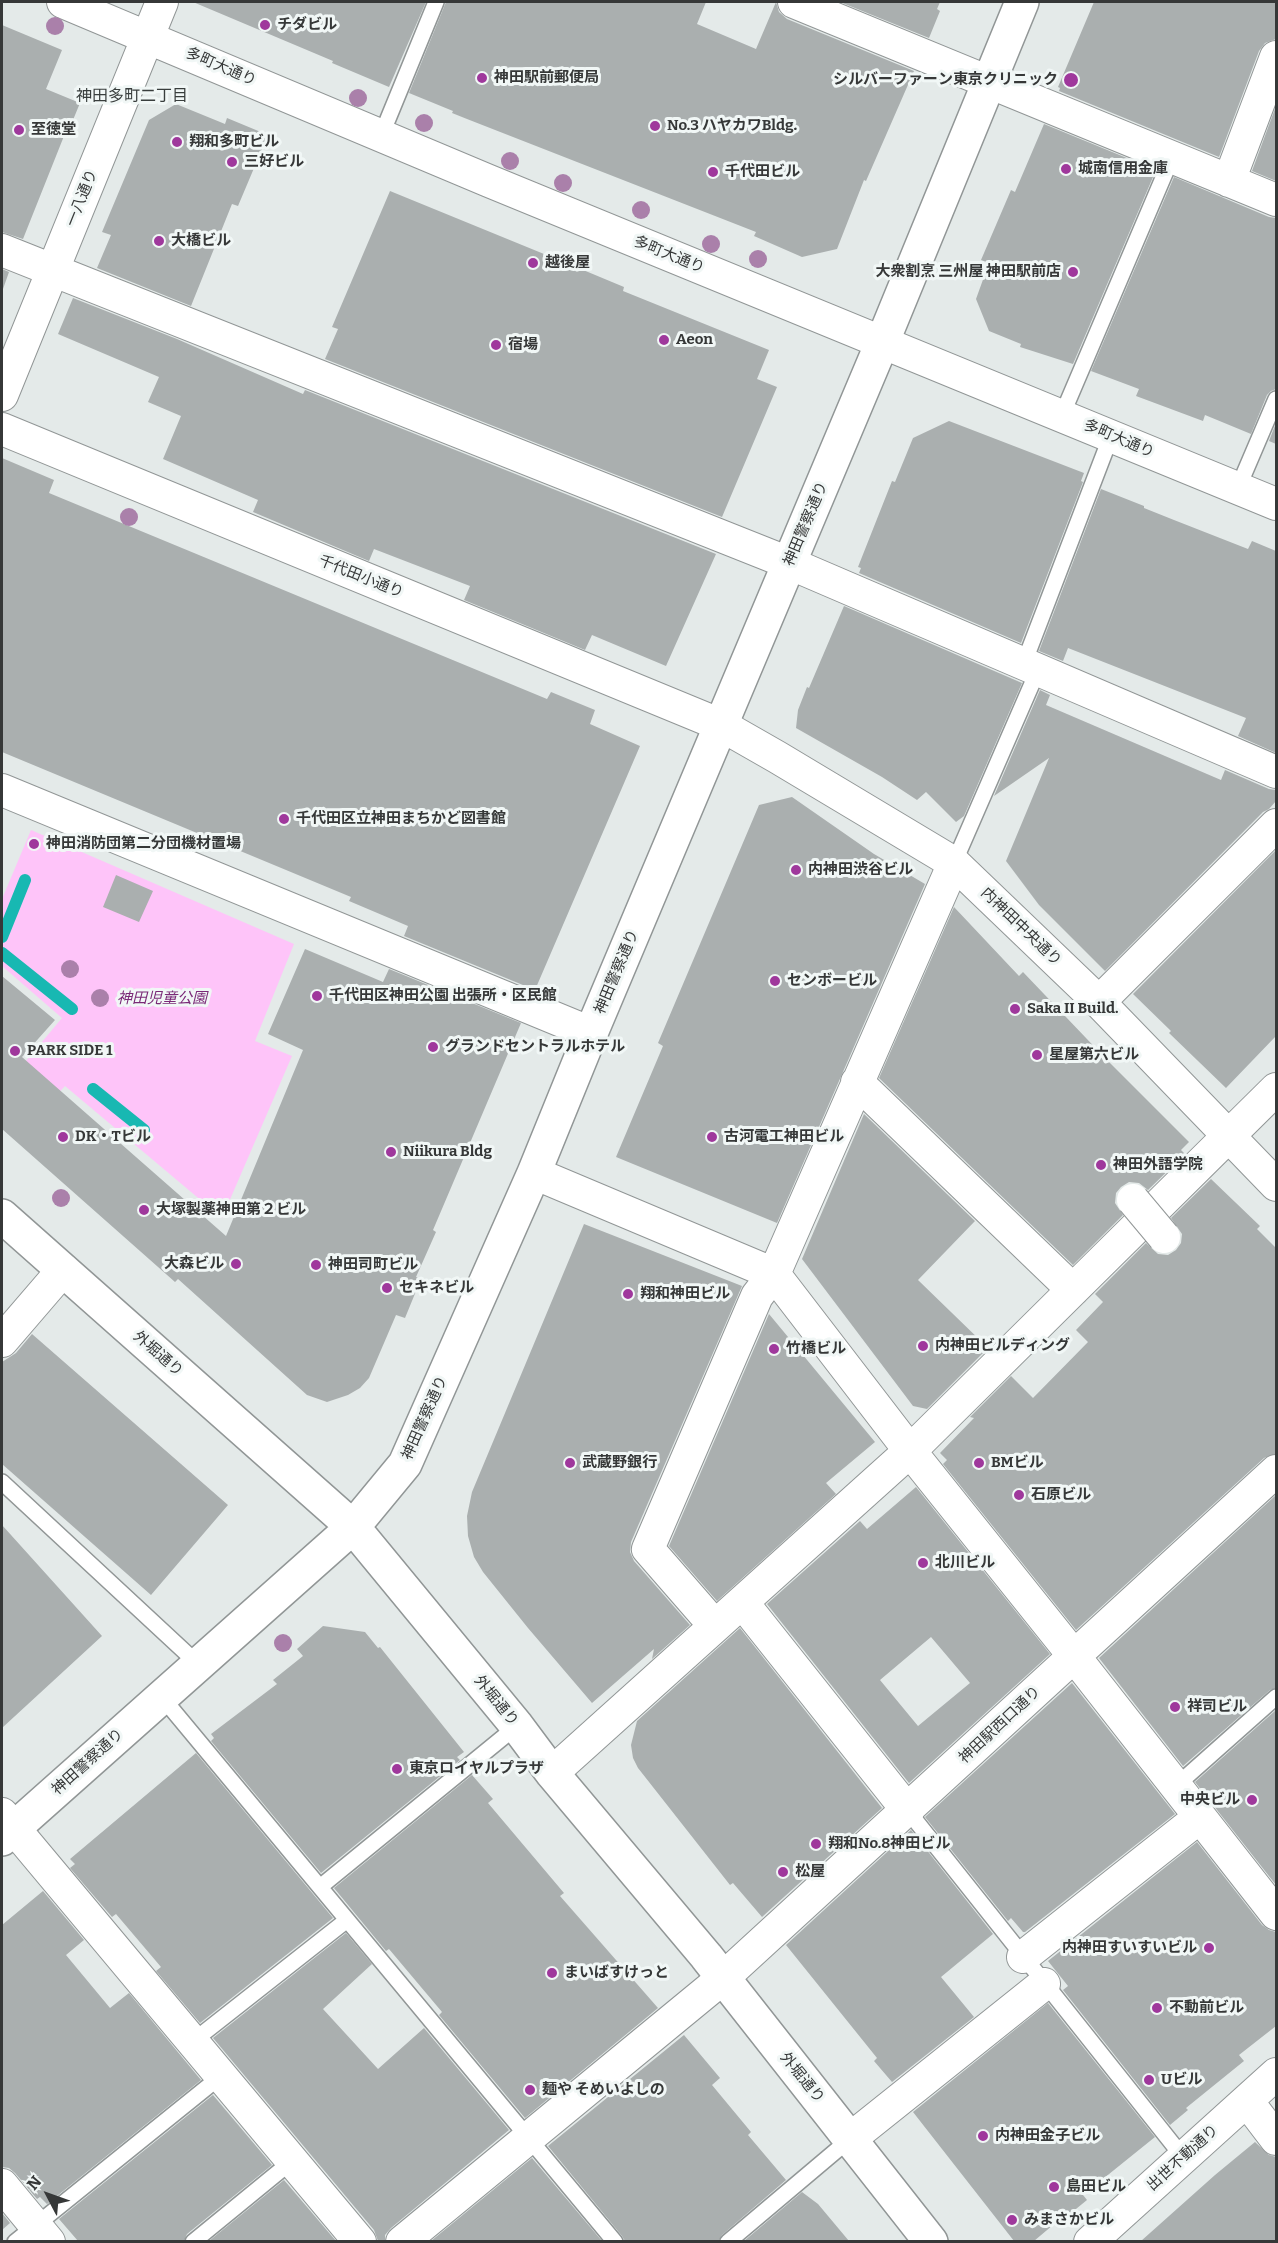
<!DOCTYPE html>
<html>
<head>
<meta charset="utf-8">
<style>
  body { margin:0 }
  #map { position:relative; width:1278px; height:2243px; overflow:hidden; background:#e4eae9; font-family:Bitter,serif }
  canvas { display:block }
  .frame { position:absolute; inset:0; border:3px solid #363838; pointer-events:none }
  .north { position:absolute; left:18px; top:2165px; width:60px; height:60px; -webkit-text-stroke:4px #f1f7f6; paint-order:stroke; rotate:311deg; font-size:16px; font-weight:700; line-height:24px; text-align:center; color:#363838 }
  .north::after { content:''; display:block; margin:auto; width:21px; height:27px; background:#363838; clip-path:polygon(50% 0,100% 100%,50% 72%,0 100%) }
</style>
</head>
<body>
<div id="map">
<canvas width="1278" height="2243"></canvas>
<div class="frame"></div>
<div class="north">N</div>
</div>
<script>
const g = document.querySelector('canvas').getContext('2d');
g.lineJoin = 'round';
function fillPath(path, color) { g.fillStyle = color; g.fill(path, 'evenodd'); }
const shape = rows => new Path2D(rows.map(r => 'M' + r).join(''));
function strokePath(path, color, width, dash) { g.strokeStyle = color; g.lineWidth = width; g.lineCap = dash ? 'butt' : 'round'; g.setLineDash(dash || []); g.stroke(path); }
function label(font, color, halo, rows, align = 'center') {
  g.font = font + ' Bitter,"Noto Sans JP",serif'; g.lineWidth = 6; g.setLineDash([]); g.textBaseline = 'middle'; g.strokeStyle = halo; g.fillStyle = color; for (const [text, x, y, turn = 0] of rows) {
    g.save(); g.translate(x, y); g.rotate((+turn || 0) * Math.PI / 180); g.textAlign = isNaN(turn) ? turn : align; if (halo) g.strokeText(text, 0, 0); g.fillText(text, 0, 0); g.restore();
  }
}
fillPath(shape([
  [31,830,294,944,255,1041,292,1056,222,1218,65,1086,48,1104,15,1074,62,1018,2,966,2,899]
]), '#fec4f9');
strokePath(shape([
  [2,937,25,880],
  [2,953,72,1009],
  [93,1089,144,1130]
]), '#18b8b2', 12);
fillPath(shape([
  [193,2,426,2,389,87,332,63,333,61],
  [446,2,706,2,697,24,756,49,776,2,779,12,787,19,914,71,866,181,864,180,837,249,802,257,754,236,756,232,467,119,452,113,453,111,409,93],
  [840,2,940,2,937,9,940,11,929,38],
  [1094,2,1276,2,1276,39,1265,43,1259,51,1219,157,1059,91,1060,88,1058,87],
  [2,25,62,50,46,89,80,103,66,137,64,136,23,239,2,232],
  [176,104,225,124,227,118,268,135,238,206,232,204,191,306,97,268,111,235,102,232,149,120],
  [1276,106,1276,181,1252,171],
  [1044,124,1156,170,1073,364,1020,347,1021,344,989,331,976,299,989,263,981,260,1011,190,1015,192],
  [1174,177,1269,217,1276,218,1276,389,1271,391,1267,395,1251,434,1205,415,1203,421,1136,396,1139,389,1091,371],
  [390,191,588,272,624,287,623,291,769,350,757,379,777,387,722,517,325,359,338,329,332,327],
  [2,269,9,272,3,289,2,288],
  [73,298,177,339,303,394,305,390,716,554,666,666,592,635,585,650,464,600,470,586,374,549,369,561,253,512,258,500,163,459,181,416,148,402,159,377,58,334],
  [949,421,1084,473,1081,481,1083,482,1021,643,859,573,861,568,858,567,892,481,895,482,913,438],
  [1276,423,1276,444,1269,441],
  [2,458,54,480,49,493,547,699,551,692,595,710,590,724,640,746,535,990,404,936,408,926,349,901,351,897,2,752],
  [1101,489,1144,506,1144,508,1174,520,1248,549,1252,541,1276,551,1276,753,1238,736,1246,718,1068,648,1063,661,1039,651],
  [844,606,1022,683,964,816,956,822,926,792,917,800,882,777,796,728,798,710,807,687,809,688],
  [1040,690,1050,695,1046,705,1221,780,1225,770,1269,789,1276,790,1276,801,1269,809,1263,812,1105,971,1039,905,1006,861,1049,758,994,796],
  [792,797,874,854,925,884,777,1223,616,1157,663,1046,658,1043,759,805],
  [1276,850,1276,1036,1226,1088,1169,1033,1171,1031,1133,994],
  [116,875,153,891,139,922,103,907],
  [954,907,1019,976,1023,972,1107,1060,1189,1142,1181,1150,1185,1154,1148,1190,1139,1183,1129,1182,1121,1187,1116,1193,1115,1203,1123,1215,1073,1265,879,1078],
  [305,949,383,982,389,969,521,1023,433,1230,436,1232,416,1277,421,1279,405,1318,396,1315,369,1378,360,1388,348,1395,327,1402,307,1395,178,1279,175,1282,2,1129,2,976,55,1020,22,1057,226,1236,303,1050,268,1034],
  [864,1114,975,1221,918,1280,985,1345,982,1348,985,1351,927,1409,913,1406,802,1259],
  [1211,1179,1260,1226,1257,1229,1276,1248,1276,1454,1264,1458,1076,1630,943,1464,947,1460,940,1453,974,1418,970,1417,1011,1376,1033,1398,1088,1342,1076,1330,1103,1302,1095,1294,1146,1243,1158,1254,1168,1255,1176,1250,1181,1243,1182,1234,1171,1218],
  [584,1224,742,1286,631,1542,630,1552,634,1561,690,1625,652,1659,654,1649,592,1703,528,1628,483,1572,474,1557,468,1536,467,1516,472,1492],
  [769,1314,875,1442,826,1483,836,1494,717,1601,669,1546],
  [32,1334,228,1505,151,1595,2,1464,2,1362,16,1353],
  [916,1487,1050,1654,909,1783,767,1604,860,1521,867,1529],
  [931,1637,970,1683,918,1726,880,1680],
  [1276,1495,1276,1688,1270,1690,1183,1766,1099,1658],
  [2,1525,102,1636,2,1728],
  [323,1626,365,1632,378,1648,380,1647,464,1752,457,1757,460,1760,321,1873,211,1741,214,1738,211,1734,277,1684,273,1680,303,1656,297,1649],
  [740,1628,882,1808,762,1917,733,1883,730,1885,638,1768,633,1758,631,1745,637,1721],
  [1072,1683,1175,1814,1025,1932,1023,1932,1011,1918,1008,1921,925,1817],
  [1276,1710,1276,1885,1195,1782],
  [196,1753,333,1918,200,2023,156,1971,161,1967,116,1914,112,1917,70,1868,75,1864,70,1859],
  [472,1775,493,1799,488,1803,564,1893,560,1896,658,2008,525,2118,439,2015,442,2012,389,1949,386,1951,334,1888],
  [911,1830,993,1934,941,1977,974,2017,892,2082,874,2061,877,2058,786,1945],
  [1197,1842,1262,1925,1269,1930,1276,1932,1276,2026,1239,2055,1244,2061,1186,2108,1188,2110,1170,2125,1063,1990,1068,1986,1048,1961],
  [43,1891,84,1940,66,1955,110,2008,129,1993,201,2080,47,2204,40,2197,37,2199,15,2173,9,2168,2,2167,2,1925],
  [346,1933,372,1964,323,2009,378,2069,424,2028,509,2130,391,2228,385,2235,385,2241,378,2241,374,2230,213,2038],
  [1048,2003,1155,2137,1083,2195,1087,2200,1060,2222,1059,2220,1034,2241,1014,2241,913,2112],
  [684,2035,720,2078,712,2085,751,2132,748,2135,786,2180,722,2235,719,2241,625,2241,622,2236,548,2146],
  [213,2095,272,2165,187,2234,184,2241,78,2241,59,2219],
  [1255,2142,1269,2155,1276,2157,1276,2241,1141,2241,1215,2175],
  [532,2158,602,2241,431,2241],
  [284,2180,336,2241,209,2241],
  [802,2192,818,2204,849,2241,744,2241],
  [2,2213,10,2223,2,2230]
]), '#aaafaf');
const lane = shape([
  [381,136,436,2],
  [1062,415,1172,157],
  [1238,488,1276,399],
  [1024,663,1111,436],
  [954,863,1038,670],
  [2,1482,198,1664],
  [161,1696,615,2242],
  [1177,1785,1276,1697],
  [908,1811,1183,2157],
  [320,1887,517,1726],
  [192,2042,347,1920],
  [15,2242,221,2076],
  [193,2242,292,2161],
  [728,2242,850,2139]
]);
const street = shape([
  [63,2,489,181,1276,504],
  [794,2,1276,200],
  [1229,181,1276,57],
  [2,250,789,563,1276,772],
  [2,395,162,2],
  [2,429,721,725,777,757,954,863,1099,1002,1276,1185],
  [2,790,591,1033],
  [1099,1002,1276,825],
  [857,1082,1073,1290],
  [534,1173,774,1274,910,1451,1074,1656,1276,1914],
  [2,1341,63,1270],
  [742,1602,908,1811],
  [715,1626,648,1549,757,1296,774,1274,954,863],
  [552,1773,910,1451,1276,1089],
  [2,1814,360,2242],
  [1023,1957,1200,1817],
  [1247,2101,1276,2139],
  [850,2139,1044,1984],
  [2,2185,49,2242],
  [402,2242,723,1978,1276,1471],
  [1090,2242,1276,2074]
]);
const secondary = shape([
  [2,1216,353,1527,517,1726,552,1773,706,1956,931,2242],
  [2,1839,353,1527,405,1464,534,1173,591,1033,882,343,1022,2]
]);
strokePath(lane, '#919696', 18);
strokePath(street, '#919696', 34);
strokePath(secondary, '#919696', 36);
strokePath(lane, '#fff', 15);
strokePath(street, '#fff', 32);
strokePath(secondary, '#fff', 33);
const streetBridge = shape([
  [1133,1200,1164,1237]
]);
strokePath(streetBridge, '#919696', 34, []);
strokePath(streetBridge, '#fff', 32);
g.fillStyle = '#aa80aa';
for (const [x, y] of [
  [55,26],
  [358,98],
  [424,123],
  [510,161],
  [563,183],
  [641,210],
  [711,244],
  [758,259],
  [129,517],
  [70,969],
  [100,998],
  [61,1198],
  [283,1643]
]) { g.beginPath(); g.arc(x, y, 9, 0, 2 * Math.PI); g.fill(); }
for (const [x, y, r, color] of [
  [265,25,6,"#9f389c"],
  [482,78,6,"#9f389c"],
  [1071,80,8,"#9f389c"],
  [655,126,6,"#9f389c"],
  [19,130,6,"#9f389c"],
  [177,142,6,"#9f389c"],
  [232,162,6,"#9f389c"],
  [1066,169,6,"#9f389c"],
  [713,172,6,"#9f389c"],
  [159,241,6,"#9f389c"],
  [533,263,6,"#9f389c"],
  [1073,272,6,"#9f389c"],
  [664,340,6,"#9f389c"],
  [496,345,6,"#9f389c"],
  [284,819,6,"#9f389c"],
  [34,844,6,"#9f389c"],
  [796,870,6,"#9f389c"],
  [775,981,6,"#9f389c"],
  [317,996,6,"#9f389c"],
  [1015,1009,6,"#9f389c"],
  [433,1047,6,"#9f389c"],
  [15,1051,6,"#9f389c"],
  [1037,1055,6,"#9f389c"],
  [63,1137,6,"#9f389c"],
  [712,1137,6,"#9f389c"],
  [391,1152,6,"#9f389c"],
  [1101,1165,6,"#9f389c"],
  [144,1210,6,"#9f389c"],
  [236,1264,6,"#9f389c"],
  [316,1265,6,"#9f389c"],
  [387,1288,6,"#9f389c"],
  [628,1294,6,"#9f389c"],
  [923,1346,6,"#9f389c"],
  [774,1349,6,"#9f389c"],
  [570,1463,6,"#9f389c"],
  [979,1463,6,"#9f389c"],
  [1019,1495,6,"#9f389c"],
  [923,1563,6,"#9f389c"],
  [1175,1707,6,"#9f389c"],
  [397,1769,6,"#9f389c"],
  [1252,1800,6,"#9f389c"],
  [816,1844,6,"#9f389c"],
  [783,1872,6,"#9f389c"],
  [1209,1948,6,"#9f389c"],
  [552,1973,6,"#9f389c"],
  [1157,2008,6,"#9f389c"],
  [1149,2080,6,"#9f389c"],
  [530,2090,6,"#9f389c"],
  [983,2136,6,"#9f389c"],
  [1054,2187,6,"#9f389c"],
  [1012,2220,6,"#9f389c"]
]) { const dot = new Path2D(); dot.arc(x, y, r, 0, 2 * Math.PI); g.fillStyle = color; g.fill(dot); strokePath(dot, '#f1f7f6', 2); }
label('bold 15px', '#363838', '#f1f7f6', [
  ["チダビル",277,25],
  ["神田駅前郵便局",494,78],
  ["シルバーファーン東京クリニック",1058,80,"right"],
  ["No.3 ハヤカワBldg.",667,126],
  ["至徳堂",31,130],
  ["翔和多町ビル",189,142],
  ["三好ビル",244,162],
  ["城南信用金庫",1078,169],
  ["千代田ビル",725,172],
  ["大橋ビル",171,241],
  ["越後屋",545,263],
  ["大衆割烹 三州屋 神田駅前店",1061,272,"right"],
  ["Aeon",676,340],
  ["宿場",508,345],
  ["千代田区立神田まちかど図書館",296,819],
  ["神田消防団第二分団機材置場",46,844],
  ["内神田渋谷ビル",808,870],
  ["センボービル",787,981],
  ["千代田区神田公園 出張所・区民館",329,996],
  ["Saka II Build.",1027,1009],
  ["グランドセントラルホテル",445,1047],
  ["PARK SIDE 1",27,1051],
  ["星屋第六ビル",1049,1055],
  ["DK・Tビル",75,1137],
  ["古河電工神田ビル",724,1137],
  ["Niikura Bldg",403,1152],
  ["神田外語学院",1113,1165],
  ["大塚製薬神田第２ビル",156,1210],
  ["大森ビル",224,1264,"right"],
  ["神田司町ビル",328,1265],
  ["セキネビル",399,1288],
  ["翔和神田ビル",640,1294],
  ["内神田ビルディング",935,1346],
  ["竹橋ビル",786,1349],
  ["武蔵野銀行",582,1463],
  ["BMビル",991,1463],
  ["石原ビル",1031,1495],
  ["北川ビル",935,1563],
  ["祥司ビル",1187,1707],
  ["東京ロイヤルプラザ",409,1769],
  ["中央ビル",1240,1800,"right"],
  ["翔和No.8神田ビル",828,1844],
  ["松屋",795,1872],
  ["内神田すいすいビル",1197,1948,"right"],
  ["まいばすけっと",564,1973],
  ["不動前ビル",1169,2008],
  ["Uビル",1161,2080],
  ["麺や そめいよしの",542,2090],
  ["内神田金子ビル",995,2136],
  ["島田ビル",1066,2187],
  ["みまさかビル",1024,2220]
], 'left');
label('15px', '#363838', '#f1f7f6', [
  ["多町大通り",221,67,23],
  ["一八通り",82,198,-68],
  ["多町大通り",669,255,22],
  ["多町大通り",1119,439,23],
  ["神田警察通り",806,524,-67],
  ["千代田小通り",361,577,22],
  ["内神田中央通り",1021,927,44],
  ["神田警察通り",617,972,-67],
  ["外堀通り",158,1354,41],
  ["神田警察通り",425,1418,-66],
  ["外堀通り",496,1701,51],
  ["神田駅西口通り",1000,1725,-43],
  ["神田警察通り",88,1762,-42],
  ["外堀通り",802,2078,51],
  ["出世不動通り",1183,2158,-42]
]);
label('italic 15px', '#7a2977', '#f1f7f6', [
  ["神田児童公園",162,999]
]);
label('16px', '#393e3d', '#f1f7f6', [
  ["神田多町二丁目",132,97]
]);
</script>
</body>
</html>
